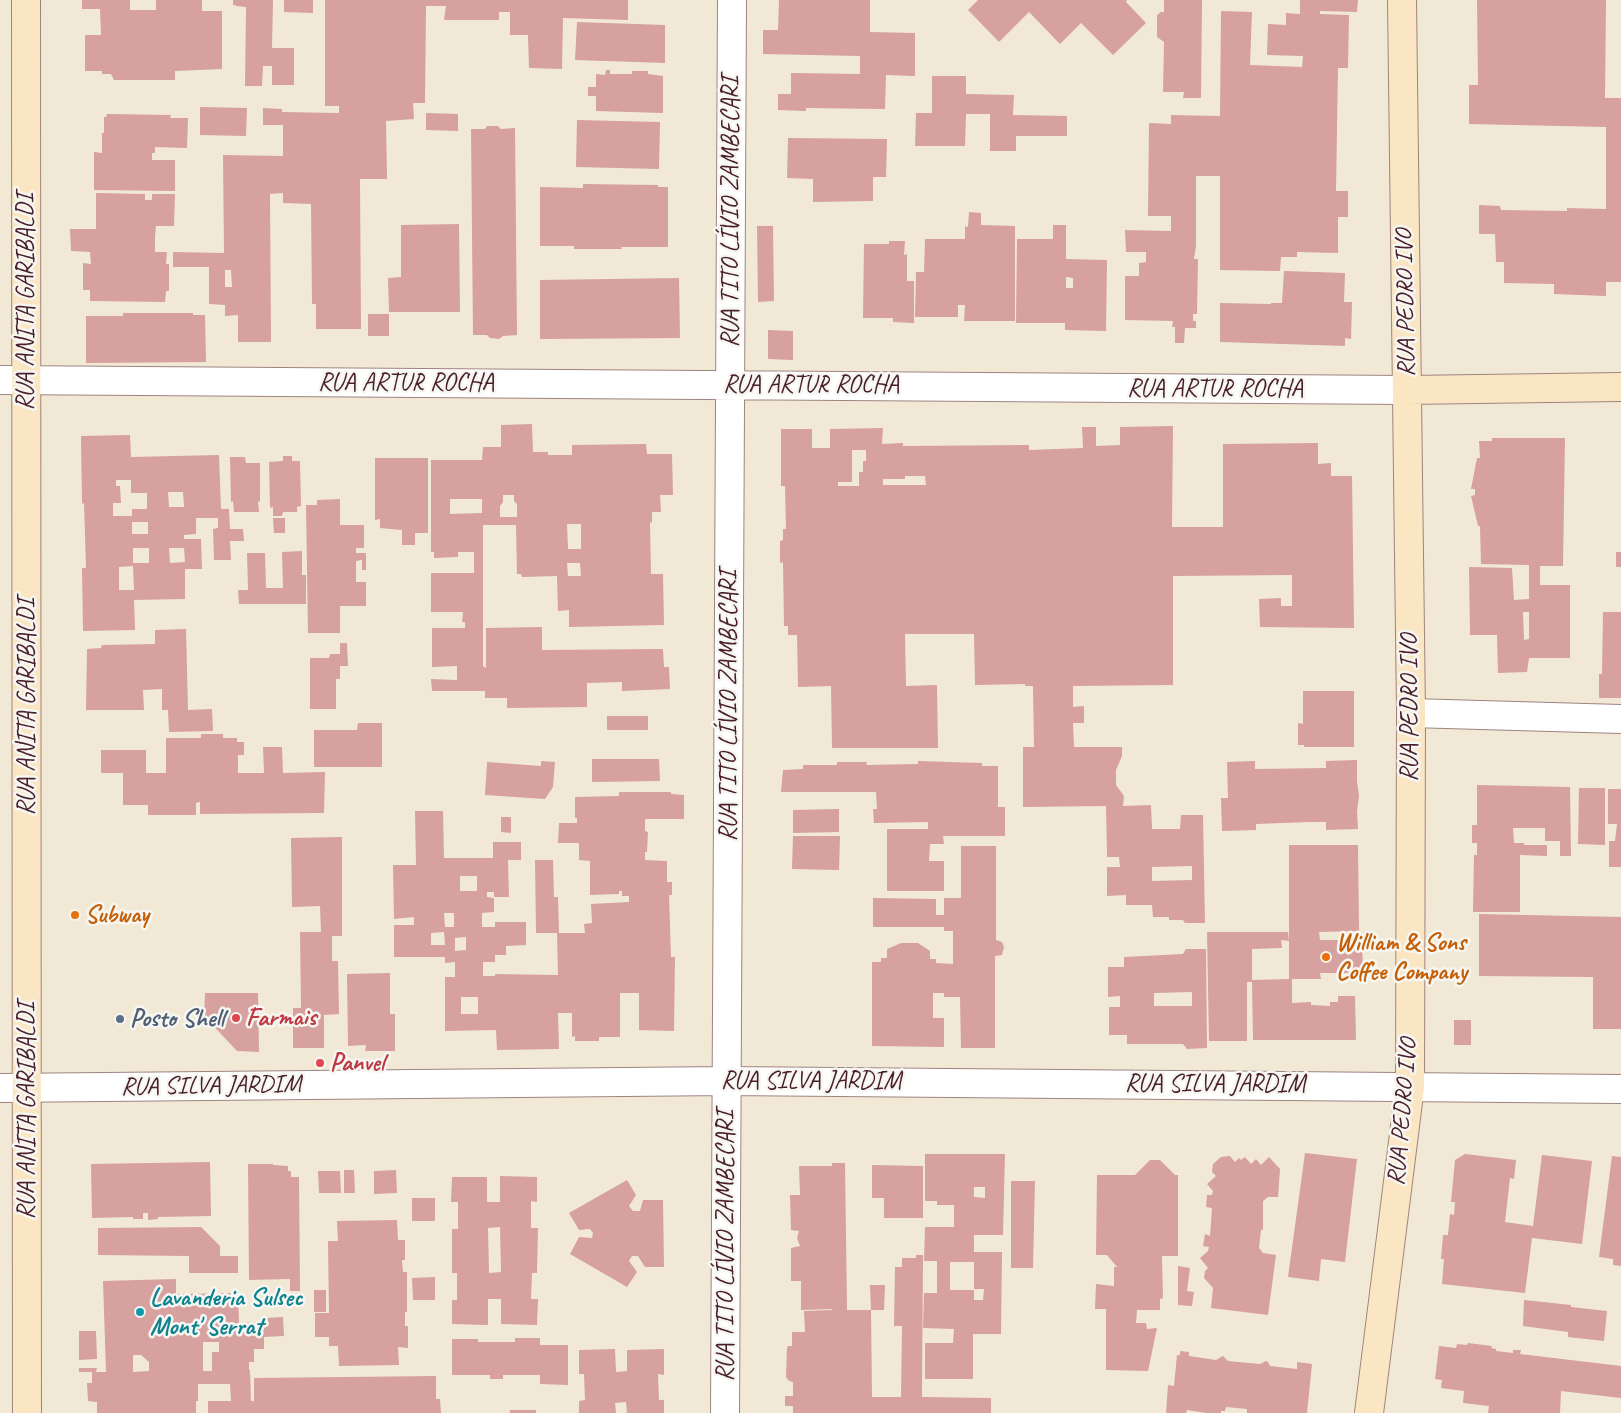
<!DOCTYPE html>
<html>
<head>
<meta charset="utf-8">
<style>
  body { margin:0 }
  canvas { display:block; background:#f1e9d5 }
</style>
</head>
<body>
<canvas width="1621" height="1413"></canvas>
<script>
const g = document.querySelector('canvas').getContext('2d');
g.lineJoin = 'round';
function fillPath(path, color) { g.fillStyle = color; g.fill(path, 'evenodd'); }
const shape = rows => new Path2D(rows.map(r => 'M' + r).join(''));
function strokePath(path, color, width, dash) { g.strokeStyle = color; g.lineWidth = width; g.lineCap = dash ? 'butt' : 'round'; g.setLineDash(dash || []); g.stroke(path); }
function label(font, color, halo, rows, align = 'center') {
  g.font = font + ' Caveat,sans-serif'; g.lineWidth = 5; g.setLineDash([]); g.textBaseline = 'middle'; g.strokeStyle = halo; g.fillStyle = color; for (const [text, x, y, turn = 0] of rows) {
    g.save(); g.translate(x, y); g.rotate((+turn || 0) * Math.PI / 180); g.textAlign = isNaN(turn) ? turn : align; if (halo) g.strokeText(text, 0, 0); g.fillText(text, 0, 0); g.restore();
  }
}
fillPath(shape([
  [82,0,130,0,130,10,156,10,156,0,202,0,202,11,222,11,222,69,175,71,175,80,114,80,111,74,102,74,102,71,85,71,85,35,101,35,100,9,82,9],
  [233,0,273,0,272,48,294,48,294,85,272,85,272,66,263,66,262,86,245,86,246,7,236,6,235,5,233,5],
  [284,0,313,0,313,13,284,12],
  [325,0,628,0,628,20,563,18,562,69,529,68,528,35,510,35,510,12,499,12,499,20,444,20,446,6,426,6,425,103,413,103,414,119,386,121,387,179,360,179,361,329,316,329,316,304,312,304,311,204,283,203,283,193,270,194,271,342,238,342,238,315,225,316,225,305,209,304,209,267,173,267,173,252,224,253,223,155,283,156,283,125,263,125,263,108,282,109,282,112,339,113,339,106,325,106],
  [225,270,231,270,232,287,225,287],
  [779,0,870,0,870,32,915,33,915,76,886,75,885,109,806,108,806,111,778,110,778,94,791,94,791,73,860,74,860,56,763,54,763,30,778,30],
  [978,0,1127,0,1126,2,1146,23,1113,55,1081,23,1060,44,1029,12,999,42,968,10],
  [1164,0,1202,0,1201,98,1183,98,1184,92,1163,92,1164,42,1157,37,1157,15,1161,12,1164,12],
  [1300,0,1358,0,1357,12,1320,11,1320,14,1349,15,1348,68,1338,68,1336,191,1348,191,1348,217,1338,217,1338,253,1297,252,1297,257,1281,257,1280,271,1220,270,1220,176,1196,176,1196,246,1194,259,1198,259,1197,314,1193,314,1193,321,1196,321,1196,328,1185,328,1184,343,1175,343,1175,327,1172,327,1173,321,1125,320,1125,276,1139,276,1139,263,1146,262,1146,252,1126,252,1125,230,1171,231,1171,216,1148,216,1149,123,1171,124,1171,115,1220,116,1221,11,1252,12,1250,65,1302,67,1303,56,1267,55,1268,24,1286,25,1286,13,1300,14],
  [1477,0,1606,0,1605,98,1621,98,1621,282,1606,282,1606,296,1554,294,1554,284,1504,283,1504,262,1496,262,1495,234,1479,234,1479,205,1500,206,1501,210,1567,211,1567,208,1606,209,1606,127,1469,124,1469,85,1478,85],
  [577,22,665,25,665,63,575,60],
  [606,70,610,70,610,74,632,74,632,71,648,71,648,74,663,76,663,113,596,111,596,96,588,96,588,87,596,87,596,74,605,75],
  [932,76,966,76,966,94,1014,95,1013,115,1067,116,1067,136,1016,136,1016,151,990,151,990,114,966,114,965,146,915,146,916,113,932,113],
  [200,107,247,108,246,136,200,135],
  [426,113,458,114,458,131,426,130],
  [107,114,171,115,170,118,188,118,187,148,155,147,155,153,152,153,152,160,175,160,175,191,94,190,94,152,102,153,102,133,104,133,104,117,106,117],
  [577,120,660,122,659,169,576,167],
  [487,126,498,126,501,129,515,128,517,335,503,336,499,339,490,338,487,335,473,335,471,129,485,129],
  [788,138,887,139,886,177,873,177,873,201,813,202,813,179,787,178],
  [583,184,658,185,658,187,668,187,668,247,621,247,622,249,574,249,574,246,540,246,540,187,583,188],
  [96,193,145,194,145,200,152,200,152,194,175,194,174,226,156,226,155,237,155,252,167,252,166,264,169,264,169,291,166,291,165,302,90,301,90,290,83,290,83,263,91,264,90,252,71,251,70,229,96,229],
  [969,212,981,213,981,225,1015,226,1015,321,964,321,965,305,958,305,958,317,915,317,916,272,924,272,925,239,965,239,965,226,968,227],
  [459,224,460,312,389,312,388,278,401,277,401,225],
  [1053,225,1066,225,1066,259,1107,260,1106,331,1065,330,1065,323,1016,323,1017,239,1053,239],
  [1066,277,1073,278,1073,288,1066,288],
  [757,226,773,226,774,301,758,302],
  [889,241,905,241,904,255,907,254,907,281,914,281,914,323,893,322,893,318,863,318,864,244,889,244],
  [1284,271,1345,273,1344,302,1352,302,1351,339,1345,338,1345,346,1220,342,1220,303,1271,304,1271,303,1282,303],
  [679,278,680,338,540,339,540,280],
  [123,313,193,313,193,315,205,315,206,362,86,363,86,316,123,316],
  [368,314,389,314,389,336,368,336],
  [768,330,793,331,793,360,768,359],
  [532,424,533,452,548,452,548,455,572,455,572,445,646,444,647,454,672,454,673,495,660,495,661,512,652,512,652,523,650,522,651,574,663,574,664,625,569,627,569,610,558,611,557,576,522,577,521,574,517,574,516,525,483,525,483,666,486,668,486,628,542,627,542,650,663,649,664,667,669,667,670,689,622,691,622,682,587,683,587,707,507,708,507,698,485,698,485,691,432,691,431,679,457,680,457,666,432,667,432,628,465,628,465,622,462,622,463,612,431,612,431,573,474,573,474,552,458,552,458,557,434,558,434,552,431,552,431,460,482,460,483,447,501,447,501,425],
  [503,495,514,495,514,501,517,504,517,517,500,517,500,506,503,502],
  [450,499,482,499,482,513,450,514],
  [567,524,581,524,581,549,568,549],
  [567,563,580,563,581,576,568,576],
  [1173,426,1172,527,1223,527,1223,444,1318,443,1318,464,1331,463,1331,476,1352,476,1354,628,1260,627,1259,599,1281,598,1281,606,1292,606,1292,575,1173,576,1173,685,1073,686,1073,707,1084,706,1084,723,1073,723,1074,747,1122,747,1122,756,1116,770,1116,785,1124,796,1123,806,1151,805,1152,829,1180,829,1181,815,1203,815,1205,923,1185,923,1183,920,1169,920,1169,917,1153,917,1152,905,1126,905,1126,895,1107,896,1107,867,1120,867,1119,857,1107,857,1106,806,1023,807,1023,747,1034,747,1033,686,1025,686,1025,684,975,685,974,634,905,634,906,686,937,685,938,748,832,748,831,686,798,687,797,635,788,635,788,626,784,626,783,562,780,563,780,541,783,540,783,529,786,529,785,486,781,486,781,429,812,429,812,448,830,448,830,429,883,428,882,444,903,443,903,446,1029,445,1029,450,1083,448,1082,427,1096,427,1096,446,1120,445,1120,427],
  [852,450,866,450,866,461,863,461,863,472,859,472,859,486,838,486,838,482,852,482],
  [905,476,925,476,926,485,883,485,883,479,905,479],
  [1192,866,1192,880,1152,881,1152,867],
  [130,435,131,457,219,455,221,509,229,509,230,529,243,529,244,541,230,541,231,560,214,560,213,529,218,528,218,518,196,518,196,534,184,535,184,539,201,539,202,569,185,569,185,599,134,600,135,630,83,631,82,568,86,568,84,503,82,504,81,436],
  [116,480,131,480,131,493,147,493,147,509,132,509,132,516,113,516,113,503,121,503,120,486,116,486],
  [168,492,183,492,184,507,169,507],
  [132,522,148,522,148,534,132,534],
  [133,548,149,548,149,563,133,563],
  [169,548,184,548,185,562,170,563],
  [133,566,134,590,119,590,119,567],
  [1492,438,1565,438,1563,566,1540,566,1540,585,1570,585,1570,658,1529,658,1527,672,1498,673,1497,635,1470,635,1469,567,1512,568,1514,600,1529,599,1529,565,1481,564,1480,526,1478,526,1471,496,1475,495,1475,489,1471,489,1477,458,1480,458,1479,441,1492,441],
  [1523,612,1529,612,1529,639,1524,640],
  [283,456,292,456,292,461,300,461,301,506,297,507,297,512,283,512,282,516,273,516,273,507,270,508,269,462,283,461],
  [230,457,245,457,246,463,260,463,260,502,258,501,259,512,234,512,233,501,231,502],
  [375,458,428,458,428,533,415,533,415,545,402,545,402,530,380,528,380,519,375,520],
  [340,499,340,525,364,525,364,548,356,548,356,553,366,553,366,570,362,570,362,560,356,561,356,582,366,582,366,606,340,606,340,633,308,633,306,505,317,505,317,500],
  [273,518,285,518,285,533,274,533],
  [302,551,302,575,306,575,306,604,239,604,238,590,248,590,247,553,265,553,266,588,283,588,282,552],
  [1616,552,1621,552,1621,567,1616,567],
  [1603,612,1621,612,1621,698,1599,698,1599,674,1602,674],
  [186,629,188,710,212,709,213,731,169,732,168,710,162,710,162,689,143,690,144,710,86,710,87,649,101,648,102,645,155,644,155,630],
  [340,643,347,643,348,666,340,666,340,679,336,679,336,709,310,709,310,658,329,658,330,654,340,654],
  [1303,691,1354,691,1354,747,1304,747,1304,745,1298,745,1298,723,1303,724],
  [607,716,648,716,648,730,607,730],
  [358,723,382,723,382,767,314,767,314,730,357,730],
  [201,734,223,734,223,738,237,738,237,742,244,742,244,755,238,755,238,773,264,773,263,747,282,747,283,773,325,772,324,813,200,814,200,802,196,803,196,815,148,815,148,805,123,805,123,773,101,773,101,750,146,750,146,773,166,773,166,738,201,738],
  [592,759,659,759,660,781,592,782],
  [1357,760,1357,781,1359,796,1357,812,1358,829,1326,830,1326,822,1309,822,1256,824,1256,830,1222,831,1221,798,1228,798,1227,762,1255,761,1255,769,1326,768,1326,761],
  [541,761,555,762,553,787,545,799,485,795,487,762,541,766],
  [918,761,982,763,982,766,998,766,998,807,1005,807,1005,836,943,836,944,844,930,844,929,861,944,861,944,891,887,891,887,829,928,829,928,822,874,823,873,809,877,809,876,792,781,792,783,770,803,769,803,765,837,765,837,762,867,762,866,765,918,764],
  [1477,785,1570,787,1571,856,1560,856,1560,841,1545,841,1545,828,1513,828,1514,843,1524,843,1524,845,1547,845,1547,856,1520,855,1520,912,1473,912,1474,855,1477,855,1477,843,1472,843,1472,825,1477,825],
  [1579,788,1605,788,1605,845,1578,844],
  [1608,789,1621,789,1621,867,1609,867,1609,841,1615,841,1617,824,1608,824],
  [619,792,671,792,671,794,684,795,684,819,645,819,645,831,648,832,647,852,645,852,645,860,667,861,667,882,672,882,672,895,669,895,671,957,675,957,674,1031,639,1030,639,993,620,993,620,1037,599,1037,599,1041,575,1041,575,1036,572,1037,572,1013,558,1013,559,1049,497,1050,496,1030,445,1031,445,977,455,977,455,962,445,963,445,957,394,957,394,925,414,925,414,917,394,919,393,865,416,865,415,811,443,811,444,858,493,858,493,842,521,842,521,860,508,860,509,897,494,897,494,892,487,892,487,897,494,898,494,912,482,913,482,927,495,927,495,922,526,922,526,945,506,946,506,955,495,955,495,962,483,962,483,976,495,976,495,974,558,975,557,933,536,933,535,860,553,860,554,897,558,897,559,933,585,933,584,924,592,923,591,904,629,902,629,896,622,896,622,891,619,891,619,894,590,895,590,861,579,860,579,843,558,843,559,823,577,823,577,818,575,818,575,797,619,796],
  [460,876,477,876,477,891,460,891],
  [444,913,454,913,454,927,445,927],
  [444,932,445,945,431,945,431,933],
  [466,937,466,950,455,951,455,938],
  [461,997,478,997,478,1014,461,1014],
  [839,809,839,832,793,833,793,810],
  [501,817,511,817,511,833,501,832],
  [793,836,840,836,839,870,792,869],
  [342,837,342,936,332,936,332,961,338,961,339,1014,324,1015,324,1048,293,1048,293,1008,301,1008,300,932,321,932,320,906,292,907,291,838],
  [1289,845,1358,845,1359,931,1319,932,1320,940,1362,940,1363,973,1320,973,1321,979,1292,979,1292,1003,1311,1002,1311,1005,1330,1006,1330,1002,1338,1002,1338,996,1355,996,1356,1040,1253,1040,1252,982,1247,982,1247,1041,1209,1041,1207,932,1288,932,1289,941,1281,940,1282,948,1252,949,1252,980,1289,979],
  [961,846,996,846,996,940,1002,942,1004,947,1002,955,995,956,995,1048,961,1048,960,997,944,997,944,993,933,993,933,1018,944,1018,944,1047,872,1046,872,962,881,962,881,958,887,958,887,949,901,943,918,943,930,951,930,959,936,959,936,963,953,964,953,931,944,931,944,927,873,927,873,898,936,899,936,915,944,915,944,898,961,898],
  [1479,914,1621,917,1621,1029,1593,1029,1593,977,1479,976],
  [1186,949,1206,949,1207,1048,1187,1049,1183,1044,1127,1044,1127,1035,1109,1035,1109,1007,1120,1007,1120,996,1108,997,1108,967,1124,967,1124,957,1183,954],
  [1192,992,1192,1006,1154,1006,1154,993],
  [390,973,390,1014,395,1014,395,1051,365,1051,366,1045,348,1046,347,974],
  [205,993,258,993,259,1052,237,1051,204,1016],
  [1454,1020,1471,1020,1471,1045,1454,1045],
  [1305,1153,1357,1159,1345,1262,1321,1259,1319,1281,1288,1277],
  [925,1154,1005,1154,1003,1235,974,1235,974,1252,1002,1252,1001,1334,973,1334,973,1379,925,1379,925,1343,953,1343,954,1329,923,1328,924,1293,937,1293,937,1261,924,1261,925,1227,954,1227,954,1205,937,1205,937,1201,925,1201],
  [974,1187,985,1187,985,1198,974,1197],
  [950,1262,974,1262,974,1289,984,1289,983,1300,974,1300,974,1290,950,1290],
  [1465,1154,1516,1160,1514,1179,1510,1178,1505,1222,1533,1226,1542,1155,1592,1161,1582,1244,1532,1238,1525,1293,1442,1284,1444,1259,1441,1259,1443,1235,1448,1235,1450,1214,1454,1215,1455,1202,1451,1202,1455,1160],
  [1230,1156,1235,1162,1239,1158,1241,1160,1245,1157,1251,1164,1256,1159,1261,1165,1269,1157,1280,1169,1278,1197,1268,1197,1263,1201,1263,1230,1261,1230,1259,1248,1263,1253,1276,1255,1268,1315,1211,1308,1213,1288,1204,1278,1205,1271,1208,1268,1200,1258,1208,1251,1209,1247,1203,1246,1205,1234,1210,1236,1212,1208,1206,1207,1207,1195,1212,1195,1213,1191,1207,1184,1216,1176,1212,1172,1213,1164,1221,1157],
  [1612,1156,1621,1157,1621,1266,1613,1265,1613,1259,1599,1257],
  [1150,1160,1160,1160,1175,1175,1178,1175,1178,1256,1162,1256,1163,1298,1160,1299,1160,1310,1137,1310,1136,1323,1146,1323,1147,1329,1157,1328,1148,1371,1106,1370,1106,1309,1095,1309,1096,1284,1114,1286,1114,1267,1117,1267,1107,1255,1096,1255,1097,1175,1135,1175],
  [210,1162,211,1216,158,1217,158,1219,148,1220,148,1213,143,1213,143,1219,133,1219,133,1217,92,1218,91,1164],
  [832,1163,845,1163,847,1310,871,1310,872,1397,901,1397,902,1326,894,1326,895,1267,902,1267,902,1258,916,1258,916,1255,923,1255,922,1397,991,1398,991,1413,793,1413,793,1406,785,1406,785,1396,793,1396,793,1382,789,1381,786,1377,787,1348,788,1346,792,1346,792,1332,805,1332,804,1311,832,1310,832,1309,801,1310,801,1281,791,1281,791,1248,800,1246,797,1238,799,1231,791,1230,790,1195,800,1195,799,1166,832,1166],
  [248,1164,273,1164,273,1165,288,1166,288,1171,291,1171,291,1177,299,1177,300,1291,290,1291,290,1279,249,1280],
  [872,1165,923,1166,923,1218,884,1218,884,1198,872,1198],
  [344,1170,354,1170,355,1193,344,1193],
  [396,1170,397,1193,374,1194,374,1171],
  [318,1171,340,1171,341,1193,319,1193],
  [500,1176,537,1177,537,1202,531,1201,531,1228,538,1228,537,1273,532,1273,531,1299,538,1299,537,1325,501,1324,501,1299,488,1299,488,1325,452,1324,452,1300,457,1300,457,1273,452,1273,452,1229,458,1229,458,1202,451,1202,452,1177,487,1177,487,1202,500,1202],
  [500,1227,501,1272,489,1273,488,1228],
  [627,1180,636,1195,629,1206,633,1211,640,1211,643,1200,663,1200,664,1267,645,1267,638,1256,632,1256,629,1261,637,1272,627,1287,570,1254,579,1237,592,1238,593,1233,590,1229,579,1230,569,1213],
  [1011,1181,1035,1181,1033,1268,1011,1268],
  [412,1198,435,1198,435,1221,412,1221],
  [397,1220,398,1240,405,1240,405,1260,402,1260,403,1272,407,1272,407,1312,405,1312,405,1326,408,1326,408,1348,398,1347,399,1365,339,1366,338,1346,329,1346,329,1337,315,1337,315,1313,329,1313,328,1241,338,1241,337,1221],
  [201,1227,220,1246,220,1256,238,1256,238,1273,189,1273,189,1256,98,1255,98,1228],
  [1178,1266,1190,1268,1187,1291,1194,1292,1192,1306,1178,1305],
  [435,1277,435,1300,413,1300,412,1278],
  [176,1279,176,1294,238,1293,239,1323,264,1322,264,1318,283,1317,284,1336,264,1337,264,1349,254,1349,254,1362,249,1362,249,1370,250,1370,251,1401,254,1401,254,1378,436,1376,436,1399,440,1399,441,1413,208,1413,208,1401,231,1401,230,1384,198,1384,198,1401,196,1401,196,1413,97,1413,97,1402,88,1401,87,1383,92,1383,92,1372,79,1372,79,1368,97,1368,96,1372,106,1372,103,1281],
  [203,1342,219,1342,219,1352,212,1352,212,1371,203,1371],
  [133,1355,141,1355,149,1362,149,1371,133,1372],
  [870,1285,885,1285,884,1310,871,1310],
  [314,1290,326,1290,326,1312,314,1312],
  [1524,1300,1571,1305,1571,1307,1607,1311,1604,1341,1568,1337,1568,1332,1523,1326],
  [79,1331,96,1331,97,1359,79,1360],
  [515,1338,540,1338,540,1345,568,1345,568,1385,540,1384,540,1375,503,1375,503,1379,490,1379,490,1375,452,1375,452,1339,478,1339,478,1342,515,1342],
  [1468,1343,1492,1346,1491,1348,1496,1349,1496,1351,1513,1353,1513,1350,1521,1350,1520,1354,1621,1366,1621,1398,1561,1391,1560,1413,1488,1413,1489,1406,1463,1403,1464,1391,1441,1388,1442,1380,1435,1379,1439,1346,1456,1348,1457,1344,1467,1345],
  [615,1349,616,1372,627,1371,627,1350,664,1349,664,1375,658,1374,659,1400,664,1400,664,1413,627,1413,626,1402,615,1403,616,1413,579,1413,579,1401,585,1400,584,1374,579,1374,579,1350],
  [1180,1351,1189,1352,1189,1356,1216,1360,1223,1356,1228,1361,1260,1364,1266,1361,1268,1362,1270,1366,1297,1369,1297,1362,1312,1364,1307,1413,1247,1413,1247,1409,1226,1407,1225,1411,1221,1411,1221,1413,1206,1413,1187,1410,1186,1413,1166,1413,1168,1385,1174,1386,1177,1355,1180,1355],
  [510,1410,536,1410,536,1413,510,1413]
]), '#d6a19e');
const street = shape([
  [0,380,1407,390],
  [1411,713,1621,719],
  [0,1088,727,1081,1621,1089],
  [725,1413,732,0]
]);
const secondary = shape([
  [26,0,27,1413],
  [1407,390,1621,387],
  [1369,1413,1410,1086,1411,713,1402,0]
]);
strokePath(street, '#9e8480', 30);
strokePath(secondary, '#9e8480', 30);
strokePath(street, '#fff', 28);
strokePath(secondary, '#fbe6c3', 28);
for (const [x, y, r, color] of [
  [75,915,5,"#e8710a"],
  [1326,957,5,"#e8710a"],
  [236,1018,5,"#e0444e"],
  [120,1019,5,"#5c6f8a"],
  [320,1063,5,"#e0444e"],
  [140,1312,5,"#0f9aa8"]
]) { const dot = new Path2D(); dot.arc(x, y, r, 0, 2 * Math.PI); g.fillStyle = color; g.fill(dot); strokePath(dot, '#f6f6f2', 2); }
label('25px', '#4a1f2b', '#f6f6f2', [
  ["RUA TITO LÍVIO ZAMBECARI",731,212,-90],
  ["RUA ANITA GARIBALDI",26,302,-90],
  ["RUA PEDRO IVO",1406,303,-91],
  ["RUA ARTUR ROCHA",406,383],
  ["RUA ARTUR ROCHA",811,385],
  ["RUA ARTUR ROCHA",1215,389],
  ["RUA TITO LÍVIO ZAMBECARI",729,706,-90],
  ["RUA ANITA GARIBALDI",27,707,-90],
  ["RUA PEDRO IVO",1410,708,-90],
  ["RUA SILVA JARDIM",811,1081],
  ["RUA SILVA JARDIM",1215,1084],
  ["RUA SILVA JARDIM",211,1086,-1],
  ["RUA ANITA GARIBALDI",27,1111,-90],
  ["RUA PEDRO IVO",1403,1112,-85],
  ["RUA TITO LÍVIO ZAMBECARI",726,1246,-90]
]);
label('bold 25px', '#c56008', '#f6f6f2', [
  ["Subway",85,915],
  ["William & Sons",1336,943],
  ["Coffee Company",1336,972]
], 'left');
label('bold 25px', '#be3a42', '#f6f6f2', [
  ["Farmais",246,1018],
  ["Panvel",330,1063]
], 'left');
label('bold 25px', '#4e5e75', '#f6f6f2', [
  ["Posto Shell",130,1019]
], 'left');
label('bold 25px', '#0d838f', '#f6f6f2', [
  ["Lavanderia Sulsec",150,1298],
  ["Mont' Serrat",150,1327]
], 'left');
</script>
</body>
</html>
